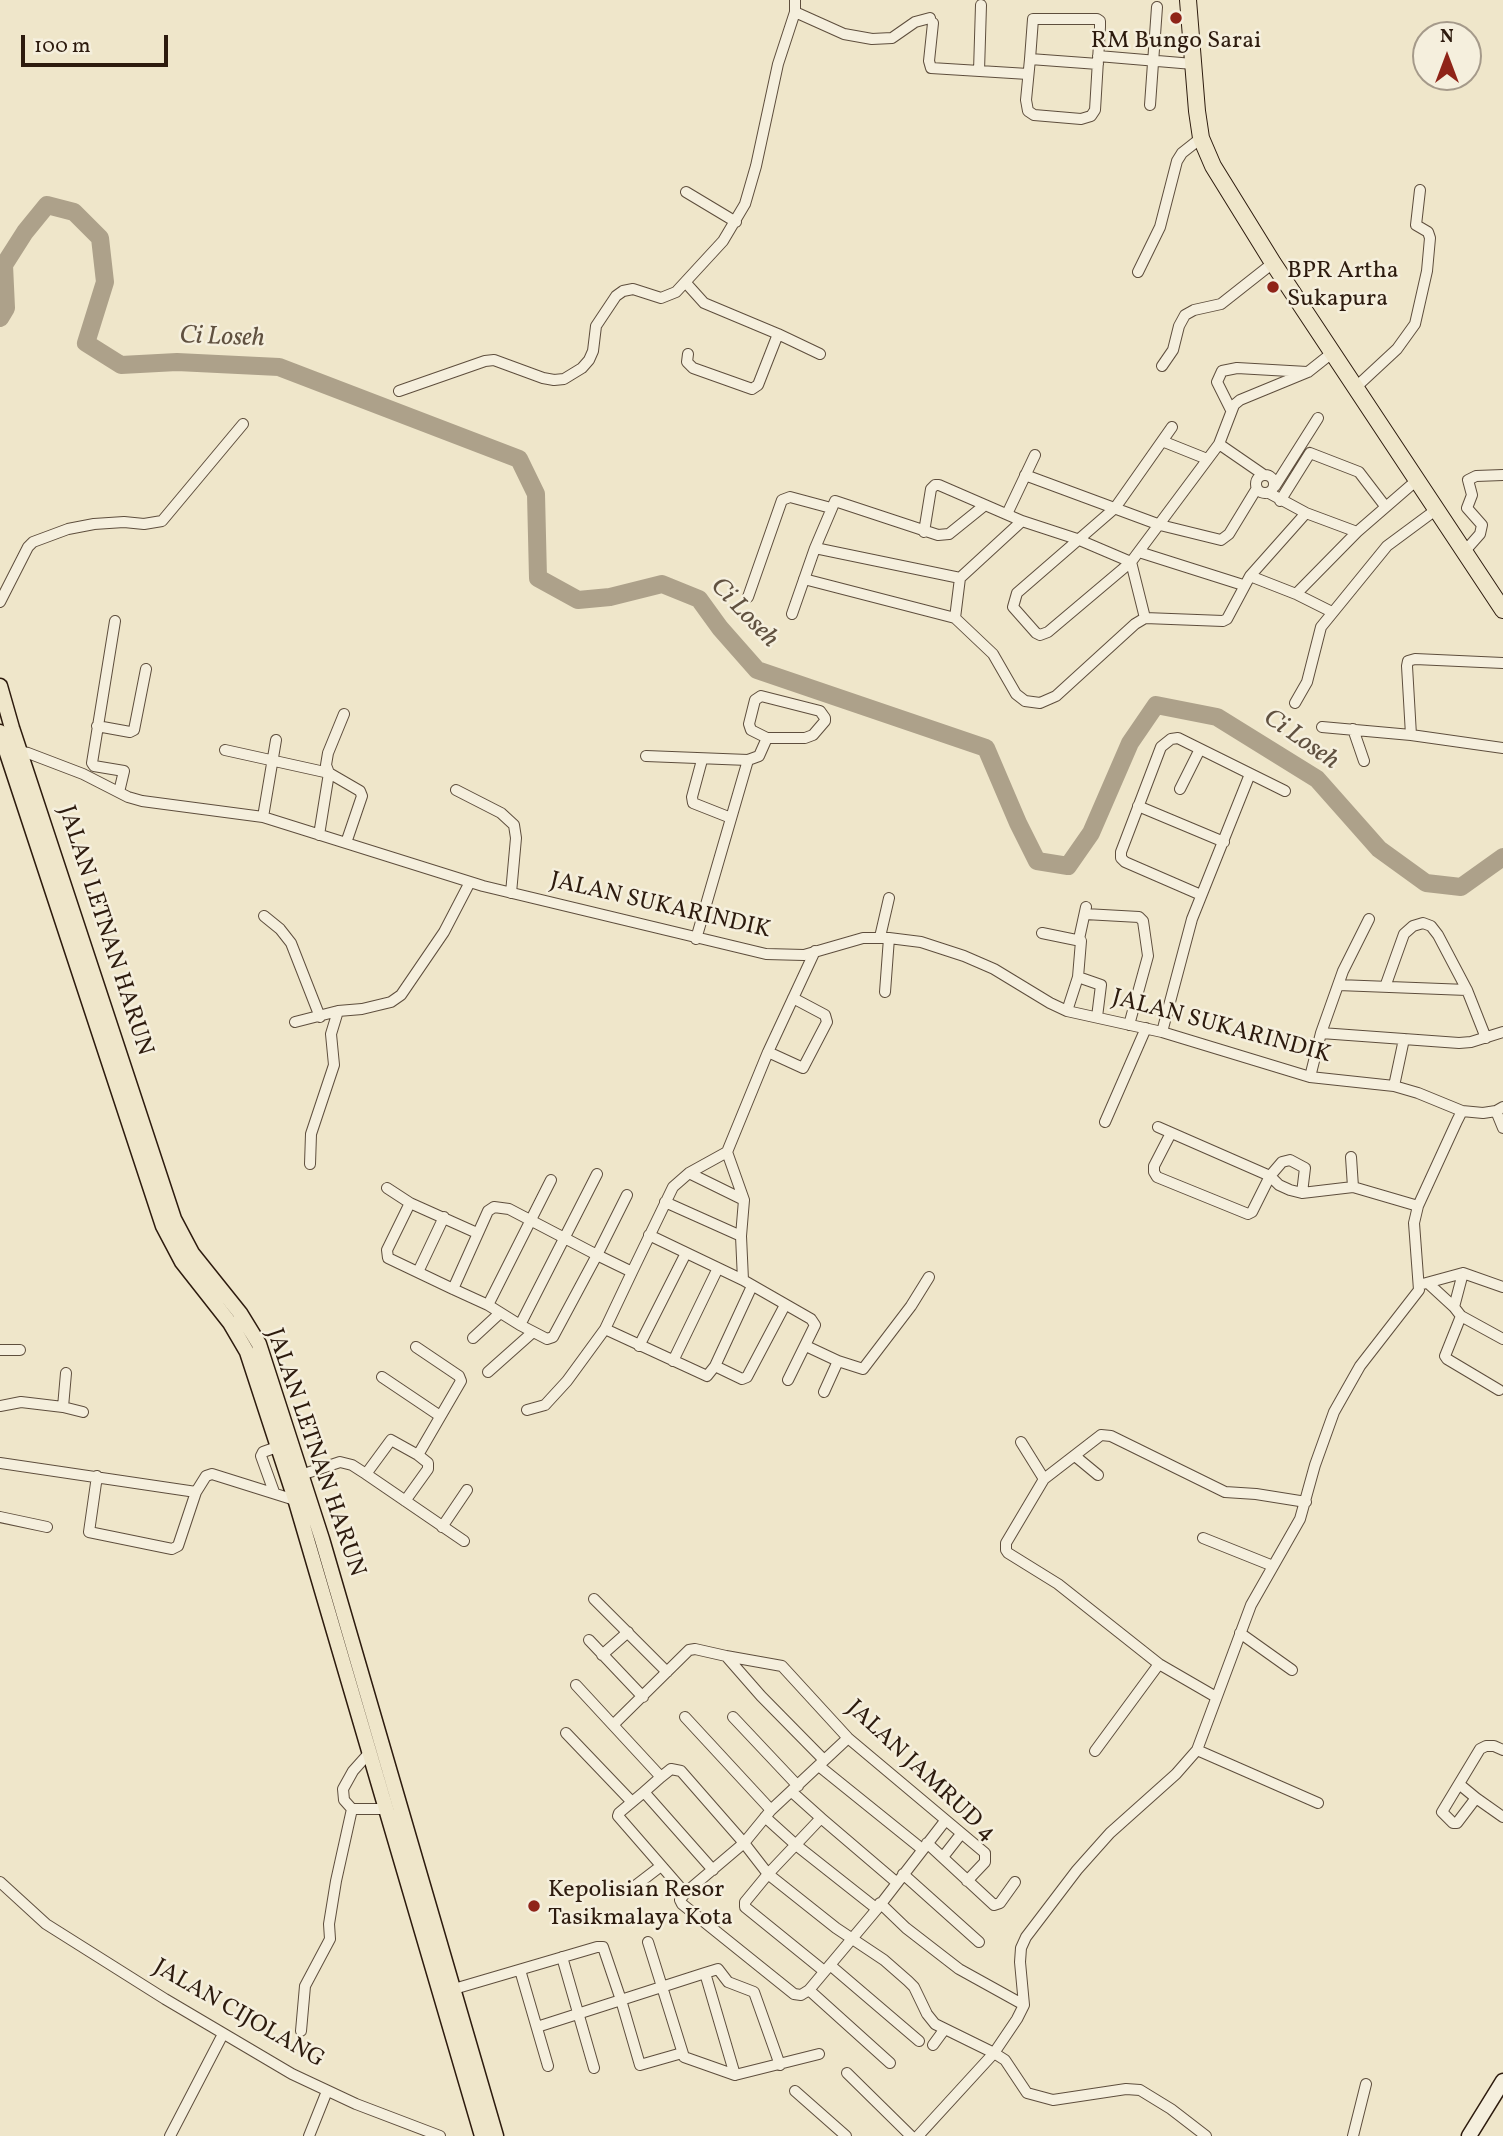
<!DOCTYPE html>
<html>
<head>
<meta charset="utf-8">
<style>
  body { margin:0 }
  #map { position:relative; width:1503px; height:2136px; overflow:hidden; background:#efe6ca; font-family:Vollkorn,serif }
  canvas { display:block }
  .north { position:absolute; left:1412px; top:21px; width:70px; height:70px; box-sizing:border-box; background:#f5efdd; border:2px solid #a59a8a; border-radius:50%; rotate:0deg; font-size:19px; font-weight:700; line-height:28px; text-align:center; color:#2d1b0e }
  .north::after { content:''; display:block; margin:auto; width:24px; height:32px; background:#8f2418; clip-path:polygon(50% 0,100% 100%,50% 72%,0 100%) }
  .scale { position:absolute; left:21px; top:35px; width:147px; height:32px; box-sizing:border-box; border:4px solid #2d1b0e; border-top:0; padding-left:9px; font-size:21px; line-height:24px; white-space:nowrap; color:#2d1b0e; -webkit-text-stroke:5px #f5efdd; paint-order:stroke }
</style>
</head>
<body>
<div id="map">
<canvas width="1503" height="2136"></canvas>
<div class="north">N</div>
<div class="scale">100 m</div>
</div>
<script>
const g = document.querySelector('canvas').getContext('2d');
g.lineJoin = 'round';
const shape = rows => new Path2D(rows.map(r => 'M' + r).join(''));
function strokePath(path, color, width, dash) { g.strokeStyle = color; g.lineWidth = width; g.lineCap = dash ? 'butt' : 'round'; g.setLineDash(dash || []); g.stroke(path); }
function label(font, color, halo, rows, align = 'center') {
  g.font = font + ' Vollkorn,serif'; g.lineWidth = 5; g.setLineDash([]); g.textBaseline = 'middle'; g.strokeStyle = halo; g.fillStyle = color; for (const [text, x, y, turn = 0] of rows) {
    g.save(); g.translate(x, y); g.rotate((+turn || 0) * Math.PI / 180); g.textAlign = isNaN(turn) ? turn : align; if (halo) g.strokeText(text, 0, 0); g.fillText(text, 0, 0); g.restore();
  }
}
strokePath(shape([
  [0,318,6,308,4,265,25,232,47,205,74,212,100,238,105,282,86,343,121,365,177,362,279,367,519,459,536,494,538,578,578,600,610,597,662,584,699,599,720,628,757,670,986,748,1018,823,1037,861,1068,866,1091,833,1130,743,1156,705,1217,717,1317,779,1379,849,1426,883,1461,887,1503,857]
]), '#ada18a', 18);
const minor = shape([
  [795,12,844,34,872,39,892,38,915,22,930,18],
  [933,23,929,61,931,68,1028,74],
  [1098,56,1193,64],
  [1030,59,1026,100,1028,111,1034,115,1081,119,1091,116,1095,110,1100,27,1100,21,1097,19,1033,19,1030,59,1098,64],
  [979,71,981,5],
  [1150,105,1157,7],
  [686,192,736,222],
  [1138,272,1160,227,1177,161,1182,153,1201,138],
  [686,283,704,303,778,334,758,385,752,389,693,368,687,362,688,354],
  [778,334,820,354],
  [1162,366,1173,350,1179,326,1185,315,1194,310,1221,304,1273,263],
  [1355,388,1397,349,1415,324,1427,271,1430,238,1428,232,1416,225,1420,190],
  [399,391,485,361,494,360,543,378,554,380,564,379,582,368,589,360,593,351,596,326,616,296,623,291,633,289,661,298,676,292,723,241,745,204,756,166,778,64,795,12,795,0],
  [1231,410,1217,382,1222,371,1237,368,1307,372],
  [1172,427,1115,508,1017,593,1013,607,1036,633,1040,635,1048,632,1131,562,1219,444,1234,405,1240,400,1308,372,1332,353],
  [1162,441,1207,459],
  [1219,444,1264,475],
  '1256 484a9 9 0 1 1 18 0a9 9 0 1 1-18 0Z',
  [1025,475,1160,525,1221,540,1229,534,1257,488],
  [1275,486,1318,418],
  [1269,493,1306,513,1357,532],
  [1280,501,1310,453,1359,472,1385,506],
  [1007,514,1035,455],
  [924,532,931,489,935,485,939,485,1022,521],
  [815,548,960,578],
  [1465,551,1480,534,1482,525,1467,508,1472,495,1468,480,1476,476,1503,475],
  [1139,552,1243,585],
  [1250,576,1296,594,1357,532,1417,480],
  [804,579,955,618,993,654,1016,694,1025,701,1040,703,1056,696,1135,624,1145,618,1223,621,1227,619,1250,576,1306,513],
  [1296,594,1332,612],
  [748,597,782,500,790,497,831,508],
  [0,602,28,547,33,542,68,529,94,524,124,522,144,524,162,521,243,424],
  [792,614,815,548,835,501,938,535,949,534,985,505],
  [955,618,960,578,1022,521,1077,539,1131,562,1145,618],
  [115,621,92,763,94,766,124,771,119,792],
  [1295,703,1307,682,1321,627,1387,546,1437,509],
  [97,726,130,732,134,730,146,669],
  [1322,727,1411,735,1503,748],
  [1353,729,1364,761],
  [1411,735,1407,666,1408,661,1415,659,1503,663],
  [225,750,329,773,360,791,362,796,346,843],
  [17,751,28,753,83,774,128,797,142,801,263,817,483,886,766,954,804,955,863,938,889,938,921,942,964,956,994,969,1050,1003,1067,1011,1162,1032,1310,1077,1394,1086,1418,1093,1462,1111],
  [646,756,748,760,696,939],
  [702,760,692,797,693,803,731,818],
  [748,760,759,756,767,738,805,738,813,735,825,721,825,718,820,711,761,696,755,700,749,724,751,730,767,738],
  [1180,789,1200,749],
  [456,790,501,813,514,825,516,838,511,893],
  [1138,806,1224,842],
  [263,817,276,740],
  [319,835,329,773,326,765,328,753,344,714],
  [1201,895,1125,862,1121,858,1121,852,1161,747,1171,739,1178,738,1285,791],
  [1085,914,1139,917,1143,921,1148,956,1129,1025],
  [264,916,280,929,291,943,320,1017],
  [1042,933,1081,941,1078,977,1067,1011],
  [880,937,889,898],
  [1079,939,1086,907],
  [1078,977,1101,985,1097,1017],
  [1338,985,1467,990],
  [1385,987,1404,934,1413,926,1423,923,1431,926,1438,935,1467,990,1486,1038],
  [885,992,889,938],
  [295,1022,338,1011,362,1009,391,1002,401,995,444,932,470,882],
  [1162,1032,1192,919,1250,774],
  [1321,1033,1459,1043,1471,1042,1503,1032],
  [768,1052,803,1068,827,1022,825,1015,793,998],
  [1310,1077,1321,1033,1343,971,1369,919],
  [1394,1086,1404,1039],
  [1496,1111,1503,1128],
  [1105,1122,1146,1028],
  [1158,1127,1270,1176,1279,1185,1290,1190,1302,1193,1353,1187,1418,1206],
  [1171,1133,1154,1166,1154,1172,1157,1177,1248,1214,1252,1212,1270,1176,1282,1162,1290,1160,1305,1168,1302,1193],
  [727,1152,744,1200,741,1236,743,1280,811,1319,815,1325,788,1380],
  [1351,1157,1353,1187],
  [310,1164,311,1134,334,1065,331,1034,338,1011],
  [689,1173,744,1200],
  [551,1180,488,1305,520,1325,547,1339,553,1337,597,1255,632,1272,673,1187,689,1173,727,1152,768,1052,815,951],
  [387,1188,410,1203],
  [665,1202,741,1236],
  [649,1235,743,1280],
  [418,1272,444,1217],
  [1463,1273,1454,1307,1461,1316,1445,1356,1447,1359,1499,1390],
  [1429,1284,1454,1307],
  [1419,1285,1463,1273,1503,1287],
  [453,1289,388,1258,387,1250,410,1203,477,1233],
  [488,1305,453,1289,488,1211,494,1207,509,1209,597,1255,627,1195],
  [1461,1316,1503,1339],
  [520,1325,597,1174],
  [605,1329,707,1376,715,1366,752,1286],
  [473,1338,500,1313],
  [639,1346,686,1253],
  [806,1346,838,1361,863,1369,911,1306,929,1277],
  [0,1350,20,1350],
  [673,1361,718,1268],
  [715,1366,742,1379,747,1377,785,1305],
  [488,1372,533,1332],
  [382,1377,440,1416],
  [824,1392,838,1361],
  [0,1406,21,1402,63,1407,83,1412],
  [63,1407,66,1373],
  [527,1410,545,1405,567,1381,605,1329,632,1272],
  [1021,1442,1044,1479],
  [1075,1456,1098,1475],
  [0,1463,196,1492,206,1476,212,1474,298,1501],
  [366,1474,464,1541],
  [301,1475,340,1462,352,1465,366,1474,391,1440,418,1455,461,1381,459,1376,416,1347],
  [97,1476,89,1532,172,1549,178,1546,196,1492],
  [274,1492,261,1456,263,1452,277,1447],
  [405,1501,428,1469,428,1463,418,1455],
  [0,1517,47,1527],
  [442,1527,467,1490],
  [1203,1538,1273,1566],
  [594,1599,667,1672],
  [1240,1633,1292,1670],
  [589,1640,643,1697],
  [602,1655,628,1632],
  [576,1685,661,1777,671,1769,681,1771,744,1843,768,1874,836,1928,884,1960,908,1981,914,1987,927,2014,935,2024,994,2053,1005,2060,1027,2093,1053,2100,1126,2089,1140,2090,1171,2109,1206,2136],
  [1216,1697,1159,1664,1058,1584,1008,1553,1006,1550,1006,1543,1044,1479,1101,1435,1111,1436,1225,1492,1256,1494,1306,1502],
  [685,1717,771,1810],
  [733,1717,798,1786],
  [613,1725,689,1650,695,1649,726,1656],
  [566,1733,632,1802],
  [848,1738,771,1810,744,1843,685,1893,680,1900,682,1904,794,1994,801,1995,809,1990,877,1909,945,1821],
  [1197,1750,1318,1803],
  [1503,1750,1494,1746,1486,1746,1480,1749,1442,1812,1453,1823,1457,1823,1476,1798,1503,1817],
  [1095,1751,1159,1664],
  [370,1752,353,1771,343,1789,344,1800,352,1809,387,1809],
  [824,1760,761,1696,726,1656,782,1666,848,1738,985,1853,985,1862,967,1881],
  [819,1766,922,1849],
  [661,1777,644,1792,713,1870],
  [1459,1784,1476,1798],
  [644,1792,619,1813,618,1816,685,1893],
  [792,1792,821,1818,768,1874,745,1902,745,1907,824,1971],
  [765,1817,796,1845,877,1909],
  [821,1818,896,1882],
  [927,1843,994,1905,1000,1903,1015,1882],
  [943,1857,961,1834],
  [903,1874,979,1942],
  [0,1882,46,1924,165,1999,292,2074,356,2104,440,2136],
  [631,1889,661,1866],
  [880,1903,906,1928,959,1969,1024,2005],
  [648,1942,684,2057,735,2075],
  [562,1957,594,2068],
  [830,1965,919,2041],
  [520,1970,548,2066],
  [705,1973,718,1969,728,1982,754,1992,780,2065],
  [454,1989,597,1947,603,1947,621,2000,705,1973,735,2075,819,2054],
  [809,1990,890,2063],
  [537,2027,621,2000,640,2065,682,2053],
  [301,2031,305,1986,330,1939,329,1924,336,1881,352,1809],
  [933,2045,944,2030],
  [847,2073,911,2136],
  [795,2091,846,2136],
  [170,2136,223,2034],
  [309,2136,327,2091],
  [918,2136,994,2053,1017,2019,1024,2005,1020,1962,1021,1948,1026,1937,1077,1870,1110,1833,1176,1774,1197,1750,1251,1605,1300,1519,1315,1465,1334,1412,1360,1366,1419,1290,1414,1223,1418,1206,1457,1121,1462,1111,1483,1113,1496,1111,1503,1107],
  [1353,2136,1366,2084]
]);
const secondary = shape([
  [1469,2136,1503,2081]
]);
const primary = shape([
  [0,686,12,728,174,1219,192,1253,240,1313,259,1344,322,1539,496,2136],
  [0,732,163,1226,182,1262,230,1323,247,1352,296,1502,482,2136]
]);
const trunk = shape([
  [1188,0,1197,111,1201,138,1213,166,1273,263,1503,610]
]);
strokePath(minor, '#5e4e3d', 12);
strokePath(secondary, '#2d1b0e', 17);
strokePath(primary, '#2d1b0e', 17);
strokePath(trunk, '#2d1b0e', 18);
strokePath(minor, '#f5efdd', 10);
strokePath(secondary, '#f5efdd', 14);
strokePath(primary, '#efe6ca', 14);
strokePath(trunk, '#efe6ca', 16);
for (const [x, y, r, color] of [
  [1176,18,7,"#8f2418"],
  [1273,287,7,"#8f2418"],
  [534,1906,7,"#8f2418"]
]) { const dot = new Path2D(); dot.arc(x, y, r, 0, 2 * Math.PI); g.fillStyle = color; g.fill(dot); strokePath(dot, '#f5efdd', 2.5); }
label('24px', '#2d1b0e', '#f5efdd', [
  ["RM Bungo Sarai",1176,43,"center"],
  ["BPR Artha",1287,273],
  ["Sukapura",1287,301],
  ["Kepolisian Resor",548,1892],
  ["Tasikmalaya Kota",548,1920]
], 'left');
label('24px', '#2d1b0e', '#f5efdd', [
  ["JALAN SUKARINDIK",660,907,13],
  ["JALAN LETNAN HARUN",104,931,72],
  ["JALAN SUKARINDIK",1221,1028,15],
  ["JALAN LETNAN HARUN",314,1453,71],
  ["JALAN JAMRUD 4",920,1772,43],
  ["JALAN CIJOLANG",238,2015,30]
]);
label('italic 26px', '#605140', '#f5efdd', [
  ["Ci Loseh",222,339,2],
  ["Ci Loseh",743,614,46],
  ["Ci Loseh",1300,741,35]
]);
</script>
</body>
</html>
